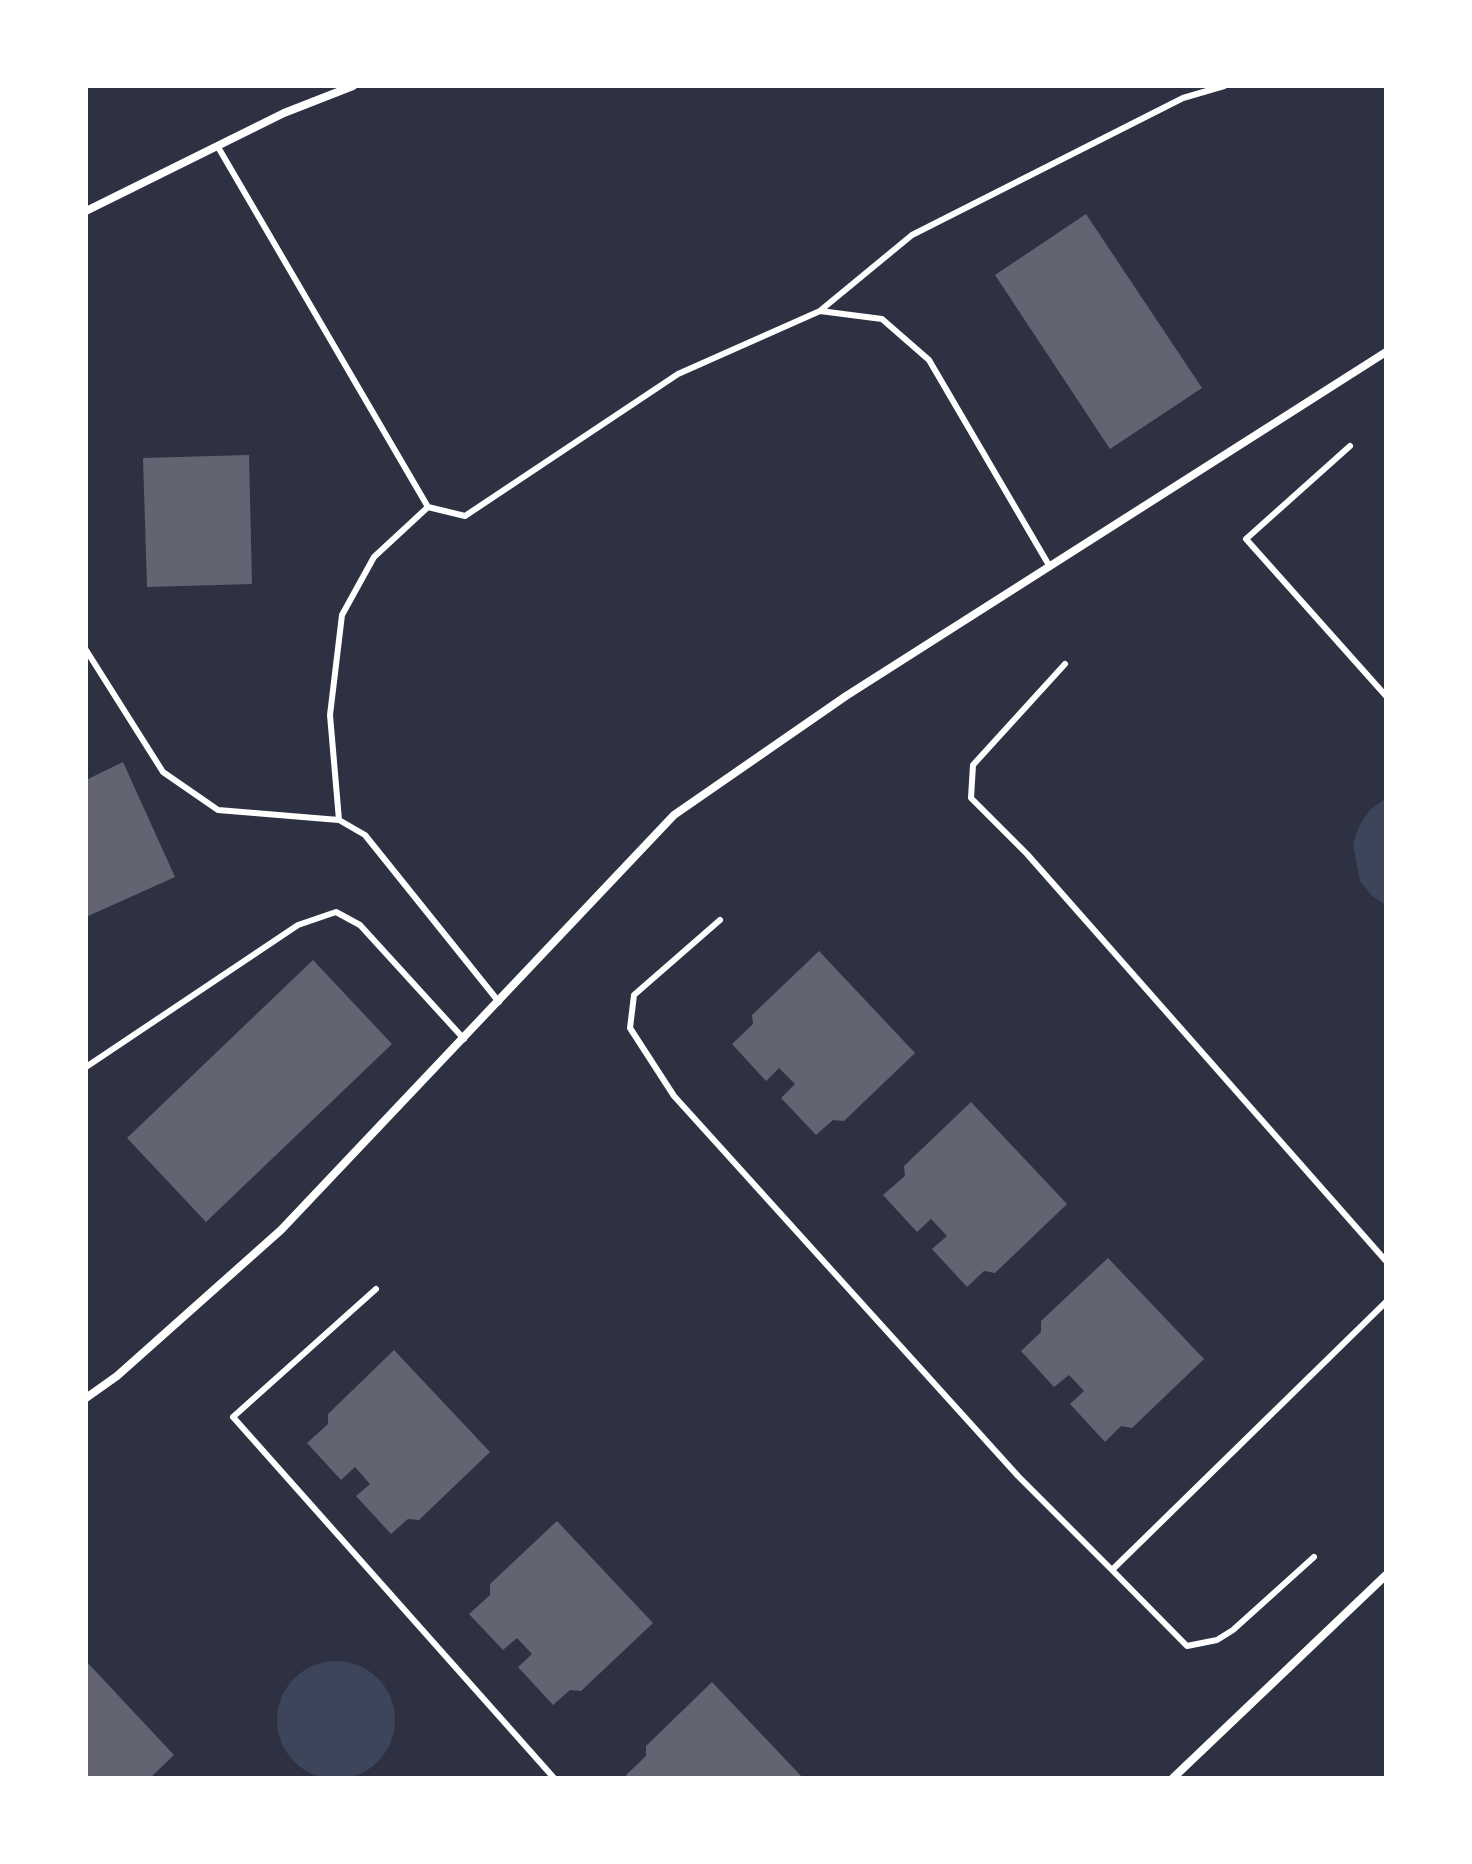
<!DOCTYPE html>
<html>
<head>
<meta charset="utf-8">
<style>
  body { margin:0 }
  #map { position:relative; width:1472px; height:1864px; overflow:hidden; background:#2d3142; font-family:Overpass,sans-serif }
  canvas { display:block }
  .frame { position:absolute; inset:0; border:88px solid #fff; pointer-events:none }
</style>
</head>
<body>
<div id="map">
<canvas width="1472" height="1864"></canvas>
<div class="frame"></div>
</div>
<script>
const g = document.querySelector('canvas').getContext('2d');
g.lineJoin = 'round';
function fillPath(path, color) { g.fillStyle = color; g.fill(path, 'evenodd'); }
const shape = rows => new Path2D(rows.map(r => 'M' + r).join(''));
function strokePath(path, color, width, dash) { g.strokeStyle = color; g.lineWidth = width; g.lineCap = dash ? 'butt' : 'round'; g.setLineDash(dash || []); g.stroke(path); }
fillPath(shape([
  [1386,798,1386,905,1372,896,1360,881,1353,844,1359,826,1370,810],
  '277 1720a59 59 0 1 1 118 0a59 59 0 1 1-118 0Z'
]), '#3c4559');
fillPath(shape([
  [1086,214,1202,388,1110,449,995,275],
  [249,455,252,584,147,587,143,458],
  [123,762,175,877,86,917,86,780],
  [819,951,915,1053,844,1121,833,1120,816,1135,781,1098,795,1084,779,1068,766,1081,732,1044,753,1024,752,1015],
  [313,960,392,1044,206,1222,127,1138],
  [971,1102,1067,1204,995,1273,984,1271,967,1287,932,1249,947,1236,931,1219,917,1232,883,1195,905,1176,904,1166],
  [1108,1258,1204,1359,1132,1428,1121,1426,1105,1442,1070,1404,1084,1391,1069,1375,1054,1387,1021,1351,1041,1332,1041,1321],
  [394,1350,490,1452,419,1520,408,1519,391,1534,356,1496,370,1484,355,1467,341,1480,307,1443,328,1424,328,1414],
  [557,1521,653,1623,581,1691,570,1690,553,1705,518,1667,532,1654,517,1638,503,1650,469,1614,490,1595,490,1584],
  [86,1661,174,1755,150,1778,86,1778],
  [712,1682,803,1778,628,1778,626,1775,646,1756,646,1746]
]), '#626471');
strokePath(shape([
  [218,147,428,507,465,516,678,374,820,311,882,319,929,360,1050,567],
  [821,310,912,235,1183,98,1224,86],
  [1350,446,1246,539,1386,696],
  [86,650,163,772,218,810,339,820,365,835,499,1002],
  [1065,664,973,765,971,798,1027,854,1386,1261],
  [339,820,330,715,342,615,374,557,428,507],
  [720,920,634,995,630,1028,674,1096,1018,1476,1112,1570,1386,1302],
  [86,1067,298,925,336,912,360,925,464,1039],
  [376,1289,233,1417,554,1778],
  [1112,1570,1187,1646,1217,1640,1233,1630,1314,1557]
]), '#fff', 6);
strokePath(shape([
  [86,211,284,113,353,86],
  [86,1398,117,1376,281,1230,674,815,846,696,1386,352],
  [1173,1778,1386,1575]
]), '#fff', 8);
</script>
</body>
</html>
